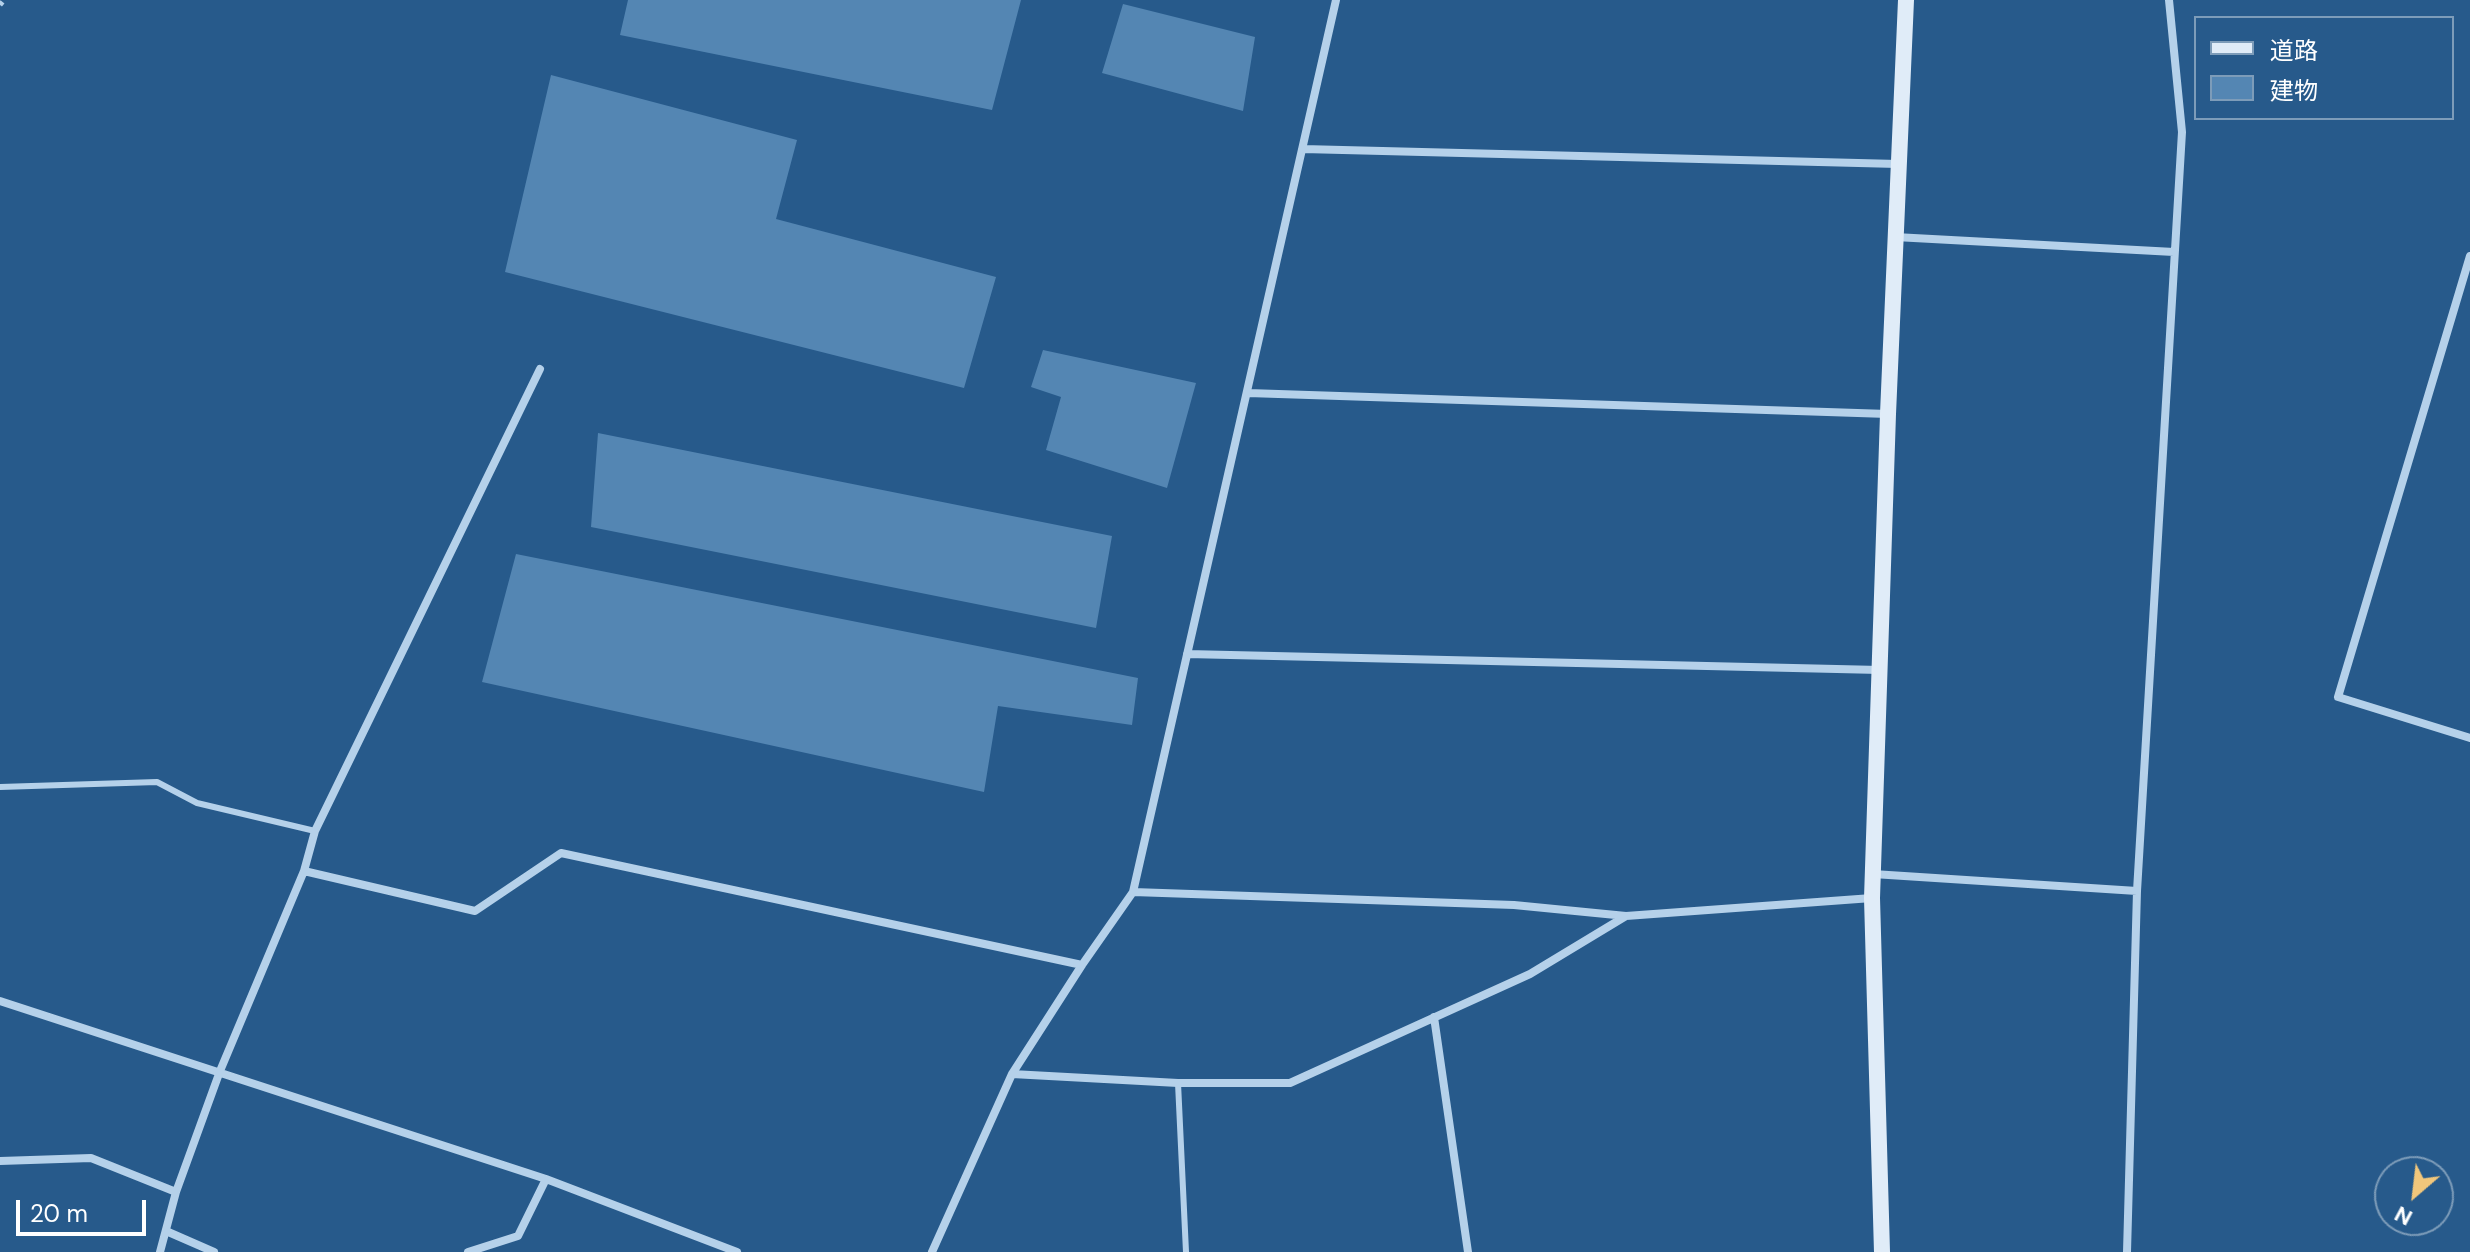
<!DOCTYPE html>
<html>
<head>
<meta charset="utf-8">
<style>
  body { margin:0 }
  #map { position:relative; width:2470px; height:1252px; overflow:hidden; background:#275a8b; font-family:"DM Sans","Noto Sans JP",sans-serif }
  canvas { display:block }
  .legend { position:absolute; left:2194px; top:16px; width:260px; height:104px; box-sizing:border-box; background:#275a8b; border:2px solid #7d9cb9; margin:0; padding:10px 14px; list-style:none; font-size:24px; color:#fff }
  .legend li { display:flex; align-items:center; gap:16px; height:40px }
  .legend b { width:40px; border:2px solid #7d9cb9 }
  .north { position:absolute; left:2374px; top:1156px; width:80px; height:80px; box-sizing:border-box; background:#275a8b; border:2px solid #7d9cb9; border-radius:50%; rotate:208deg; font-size:22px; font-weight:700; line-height:32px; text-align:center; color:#fff }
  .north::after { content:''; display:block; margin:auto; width:28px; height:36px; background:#f2c77b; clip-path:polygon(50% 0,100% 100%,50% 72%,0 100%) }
  .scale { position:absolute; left:16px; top:1200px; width:130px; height:36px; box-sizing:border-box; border:4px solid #fff; border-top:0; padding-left:10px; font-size:24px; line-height:28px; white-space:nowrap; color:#fff; -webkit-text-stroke:6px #275a8b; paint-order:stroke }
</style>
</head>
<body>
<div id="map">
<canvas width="2470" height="1252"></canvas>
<ul class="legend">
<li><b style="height:10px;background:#e0ecf8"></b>道路</li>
<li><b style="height:22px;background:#5486b3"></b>建物</li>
</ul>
<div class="north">N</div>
<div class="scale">20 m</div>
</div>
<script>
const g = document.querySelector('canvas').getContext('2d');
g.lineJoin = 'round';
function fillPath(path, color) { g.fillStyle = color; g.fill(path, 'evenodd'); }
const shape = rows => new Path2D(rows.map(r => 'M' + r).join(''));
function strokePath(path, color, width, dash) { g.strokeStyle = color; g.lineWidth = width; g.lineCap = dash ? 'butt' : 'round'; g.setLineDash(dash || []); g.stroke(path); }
fillPath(shape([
  [628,0,1021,0,992,110,620,35],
  [1123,4,1255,37,1243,111,1102,73],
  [551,75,797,140,776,219,996,277,964,388,505,272],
  [1043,350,1196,383,1167,488,1046,450,1061,397,1031,387],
  [598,433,1112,536,1096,628,591,527],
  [516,554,1138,678,1132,725,998,706,984,792,482,682]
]), '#5486b3');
strokePath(shape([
  [0,5,4,0]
]), '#b5d1ea', 5, [4, 6]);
strokePath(shape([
  [0,787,157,782,197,803,315,831],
  [1178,1083,1186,1252]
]), '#b5d1ea', 6);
strokePath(shape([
  [1303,149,1898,164],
  [1895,237,2174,252],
  [2470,256,2338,697,2470,738],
  [1248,393,1888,414],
  [1187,654,1880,670],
  [304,871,475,911,561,853,1082,965],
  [1873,874,2137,891],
  [1133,892,1514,905,1626,916],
  [0,1001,546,1179,737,1252],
  [1434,1017,1468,1252],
  [1012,1074,1178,1083,1290,1083,1530,974,1626,916,1872,898],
  [0,1161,91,1158,176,1192],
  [166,1231,214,1252],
  [160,1252,176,1192,220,1071,304,871,315,831,540,369],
  [468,1252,518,1236,546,1179],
  [932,1252,1012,1074,1082,965,1133,892,1336,0],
  [2127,1252,2137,891,2182,132,2169,0]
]), '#b5d1ea', 8);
strokePath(shape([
  [1882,1252,1872,898,1888,414,1906,0]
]), '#e0ecf8', 16);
</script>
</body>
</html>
